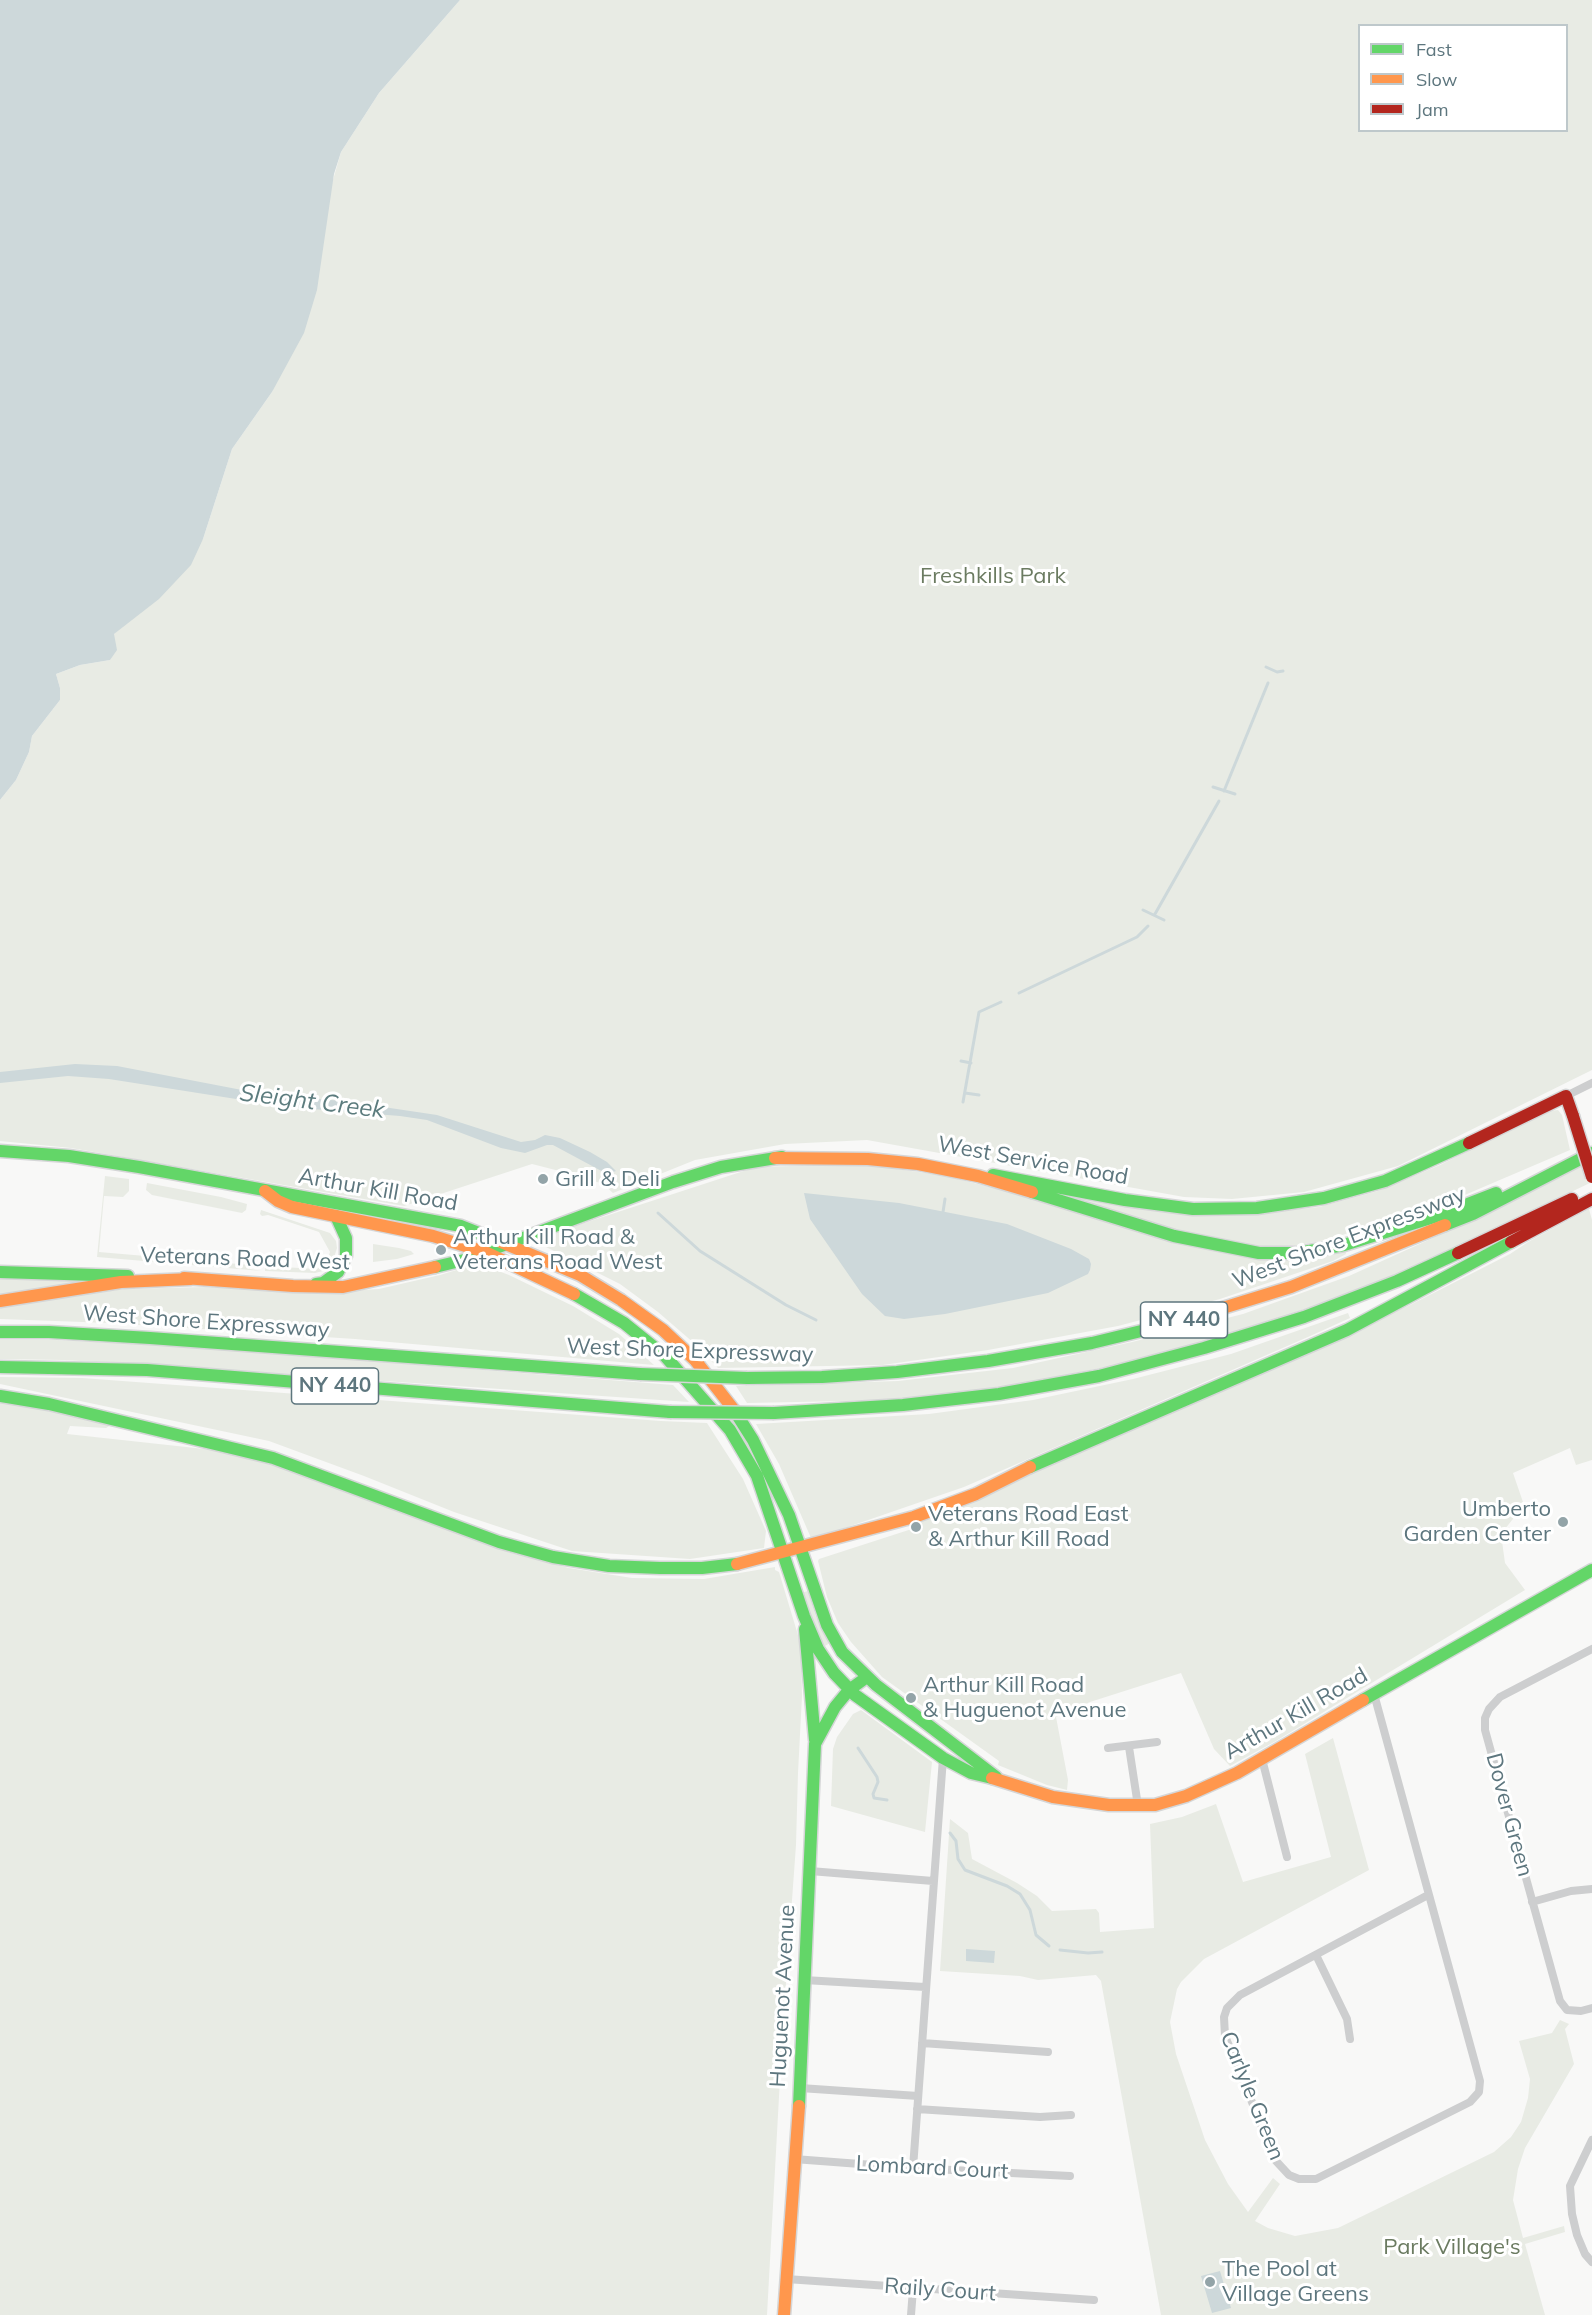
<!DOCTYPE html>
<html>
<head>
<meta charset="utf-8">
<style>
  body { margin:0 }
  #map { position:relative; width:1592px; height:2315px; overflow:hidden; background:#f8f8f7; font-family:Mulish,sans-serif }
  canvas { display:block }
  .legend { position:absolute; left:1358px; top:24px; width:210px; height:108px; box-sizing:border-box; background:#fff; border:2px solid #bec8cb; margin:0; padding:8px 10px; list-style:none; font-size:18px; color:#5d767e }
  .legend li { display:flex; align-items:center; gap:12px; height:30px }
  .legend b { width:30px; border:2px solid #bec8cb }
</style>
</head>
<body>
<div id="map">
<canvas width="1592" height="2315"></canvas>
<ul class="legend">
<li><b style="height:8px;background:#63d668"></b>Fast</li>
<li><b style="height:8px;background:#ff974d"></b>Slow</li>
<li><b style="height:8px;background:#b3261e"></b>Jam</li>
</ul>
</div>
<script>
const g = document.querySelector('canvas').getContext('2d');
g.lineJoin = 'round';
function fillPath(path, color) { g.fillStyle = color; g.fill(path, 'evenodd'); }
const shape = rows => new Path2D(rows.map(r => 'M' + r).join(''));
function strokePath(path, color, width, dash) { g.strokeStyle = color; g.lineWidth = width; g.lineCap = dash ? 'butt' : 'round'; g.setLineDash(dash || []); g.stroke(path); }
function label(font, color, halo, rows, align = 'center') {
  g.font = font + ' Mulish,sans-serif'; g.lineWidth = 6; g.setLineDash([]); g.textBaseline = 'middle'; g.strokeStyle = halo; g.fillStyle = color; for (const [text, x, y, turn = 0] of rows) {
    g.save(); g.translate(x, y); g.rotate((+turn || 0) * Math.PI / 180); g.textAlign = isNaN(turn) ? turn : align; if (halo) g.strokeText(text, 0, 0); g.fillText(text, 0, 0); g.restore();
  }
}
fillPath(shape([
  [460,0,1592,0,1592,1070,1398,1166,1304,1192,1232,1199,1184,1197,867,1140,785,1144,695,1160,613,1193,603,1184,579,1176,532,1164,404,1206,71,1148,0,1141,0,800,16,780,29,752,32,736,60,700,60,688,56,674,80,665,110,660,113,635,203,539,232,449,272,392,341,152,379,93],
  [1360,26,1566,26,1566,130,1360,130],
  [1558,1110,1562,1115,1570,1150,1446,1203,1326,1240,1279,1249,1218,1243,1072,1198,1072,1194,1173,1213,1242,1215,1319,1207,1378,1191,1440,1165,1549,1111],
  [1592,1161,1592,1182,1437,1256,1352,1293,1248,1328,1137,1361,1013,1385,896,1400,747,1403,736,1386,898,1381,1013,1368,1132,1342,1243,1314,1349,1276,1435,1237],
  [859,1164,941,1175,1039,1199,1227,1252,1345,1250,1346,1254,1333,1261,1220,1299,1118,1326,988,1350,883,1365,718,1368,695,1344,658,1312,620,1284,544,1246,540,1240,581,1224,756,1167],
  [105,1176,129,1179,129,1191,123,1197,104,1196,99,1252,250,1265,250,1269,262,1271,97,1257],
  [147,1183,221,1197,247,1204,246,1210,242,1213,152,1195,146,1190],
  [1589,1209,1592,1220,1592,1460,1576,1465,1570,1448,1513,1473,1524,1505,1501,1534,1505,1563,1525,1590,1276,1741,1230,1766,1214,1749,1181,1673,1090,1702,1056,1717,1068,1780,1067,1790,1047,1785,998,1765,999,1761,882,1677,851,1642,838,1623,827,1597,818,1561,819,1559,921,1526,921,1521,1082,1448,1310,1351,1408,1306,1510,1254,1528,1242],
  [261,1210,330,1233,336,1241,337,1248,332,1264,323,1271,315,1273,265,1271,265,1266,317,1269,326,1263,330,1252,319,1232,268,1215,262,1216,260,1214],
  [373,1244,399,1248,411,1251,414,1254,397,1259,373,1262],
  [473,1265,482,1268,485,1266,509,1275,573,1306,619,1334,654,1365,355,1339,110,1323,0,1319,0,1306,124,1289,206,1287,312,1293,379,1289,440,1275],
  [0,1277,87,1279,87,1284,0,1294],
  [1348,1313,1350,1318,1308,1337,964,1487,813,1539,811,1538,779,1464,756,1424,929,1414,1033,1400,1133,1379,1231,1354],
  [0,1340,55,1340,180,1346,673,1385,689,1402,180,1367,63,1360,0,1359],
  [0,1377,82,1378,661,1421,707,1423,743,1479,766,1531,764,1548,690,1559,572,1551,454,1512,364,1476,269,1441,0,1384],
  [0,1401,116,1422,106,1428,70,1426,67,1434,232,1452,297,1471,508,1552,569,1568,632,1578,704,1579,775,1567,775,1570,779,1572,801,1645,802,1696,798,1773,796,1845,783,2024,767,2315,0,2315],
  [808,1591,816,1617,830,1643,825,1646,811,1621,801,1593],
  [861,1710,932,1762,925,1832,831,1806,833,1749,837,1737,853,1714],
  [1333,1738,1369,1870,1204,1959,1181,1982,1177,1989,1170,2022,1176,2054,1205,2140,1228,2184,1248,2212,1273,2178,1280,2184,1255,2221,1268,2228,1295,2236,1338,2228,1494,2152,1511,2137,1521,2122,1528,2098,1530,2079,1519,2041,1552,2033,1560,2020,1569,2024,1565,2029,1574,2064,1525,2148,1518,2169,1513,2200,1523,2238,1564,2226,1565,2232,1525,2244,1545,2315,1161,2315,1101,1981,1096,1975,1038,1980,1020,1976,940,1971,950,1819,968,1833,972,1859,1017,1883,1037,1896,1052,1911,1096,1909,1099,1913,1100,1932,1154,1928,1150,1824,1182,1817,1216,1804,1243,1882,1331,1857,1305,1754]
]), '#e8ebe4');
fillPath(shape([
  [0,0,460,0,379,93,341,152,334,174,317,290,304,333,272,392,232,449,203,539,191,565,159,599,114,634,117,650,110,660,80,665,56,674,60,688,60,700,32,736,29,752,16,780,0,800],
  [75,1064,117,1066,268,1095,343,1101,437,1115,521,1142,535,1140,545,1135,560,1138,590,1152,607,1162,616,1171,607,1174,553,1145,547,1145,525,1153,501,1148,427,1120,400,1116,287,1107,109,1079,68,1076,0,1083,0,1072],
  [804,1193,899,1203,1007,1224,1071,1249,1089,1259,1091,1264,1090,1270,1088,1274,1048,1293,945,1314,904,1319,885,1316,862,1294,810,1219],
  [966,1949,995,1951,994,1963,966,1961],
  [1220,2271,1231,2308,1212,2313,1201,2276]
]), '#cdd8da');
strokePath(shape([
  [1266,667,1277,672,1283,671],
  [1213,787,1235,794],
  [1224,791,1268,683],
  [1143,910,1164,920],
  [1155,914,1219,801],
  [1019,993,1137,937,1148,926],
  [961,1061,971,1063],
  [965,1093,979,1095],
  [963,1102,979,1012,1001,1002],
  [943,1212,945,1199],
  [658,1213,700,1251,786,1305,816,1320],
  [858,1748,877,1777,878,1782,873,1794,874,1798,887,1800],
  [950,1833,956,1841,958,1859,965,1870,1007,1886,1020,1894,1030,1910,1036,1935,1049,1946],
  [1060,1950,1088,1953,1102,1952]
]), '#cdd8da', 3);
const fast = shape([
  [0,1151,69,1156,139,1167,461,1226,484,1235],
  [993,1175,1125,1200,1193,1209,1257,1208,1324,1198,1385,1181,1469,1143],
  [1032,1192,1174,1236,1259,1253,1298,1253,1344,1245,1434,1217,1496,1193],
  [1445,1225,1473,1214,1592,1153],
  [435,1267,464,1260,673,1182,721,1167,782,1157],
  [0,1272,128,1276],
  [316,1284,323,1283,338,1272,346,1256,346,1238,336,1216],
  [574,1294,624,1323,665,1356,730,1430,757,1476,804,1616,818,1649,834,1673,855,1695,943,1758,971,1773,992,1778],
  [0,1332,49,1332,150,1338,640,1374],
  [0,1367,147,1370,670,1412],
  [747,1378,822,1377,897,1372,988,1361,1092,1343,1174,1323],
  [0,1396,49,1404,273,1458,499,1542,553,1557,609,1566,660,1568,702,1568,737,1564],
  [734,1410,753,1440,789,1515,827,1625,842,1652,876,1685,996,1777],
  [774,1413,903,1405,999,1394,1099,1376,1204,1348,1304,1317,1397,1281,1458,1253],
  [1030,1467,1347,1330,1511,1242],
  [805,1629,815,1740],
  [1363,1700,1592,1570],
  [799,2106,815,1744,835,1707,849,1690,867,1677]
]);
const slow = shape([
  [775,1158,868,1159,918,1164,978,1176,1032,1192],
  [265,1191,278,1201,292,1207,433,1236,485,1252,574,1294],
  [484,1235,580,1275,621,1300,663,1330,695,1360,734,1410],
  [184,1278,293,1286,343,1287,435,1267],
  [0,1301,121,1282,191,1279],
  [1174,1323,1291,1287,1445,1225],
  [737,1564,914,1517,976,1494,1030,1467],
  [992,1778,1053,1797,1109,1805,1155,1805,1186,1796,1237,1773,1363,1700],
  [784,2315,799,2106]
]);
const jam = shape([
  [1469,1143,1566,1096,1573,1116],
  [1511,1242,1592,1199],
  [1458,1253,1572,1199]
]);
strokePath(fast, '#d5d6d7', 15);
strokePath(slow, '#d5d6d7', 15);
strokePath(jam, '#d5d6d7', 15);
strokePath(shape([
  [1566,1096,1592,1083],
  [1592,1649,1500,1697,1489,1709,1485,1718,1485,1730,1560,2001,1567,2010,1581,2011,1592,2008],
  [1374,1694,1480,2081,1479,2092,1470,2102,1316,2179,1299,2179,1289,2175,1276,2161,1225,2036,1224,2017,1227,2008,1240,1995,1428,1895],
  [1129,1747,1138,1806],
  [1108,1748,1157,1742],
  [1262,1759,1287,1857],
  [810,1871,933,1881],
  [1532,1902,1571,1891,1592,1889],
  [1316,1955,1347,2019,1350,2039],
  [804,1980,925,1987],
  [922,2043,1048,2052],
  [800,2088,918,2096],
  [917,2109,1040,2117,1071,2115],
  [1592,2140,1570,2186,1572,2214,1577,2235,1585,2254,1592,2262],
  [794,2159,913,2168,1070,2176],
  [913,2168,943,1758],
  [786,2279,1094,2300],
  [911,2315,913,2289]
]), '#cdcecf', 8);
strokePath(fast, '#63d668', 12);
strokePath(slow, '#ff974d', 12);
strokePath(jam, '#b3261e', 12);
const fastBridge = shape([
  [640,1374,747,1378],
  [670,1412,774,1413]
]);
const jamBridge = shape([
  [1573,1116,1592,1177]
]);
strokePath(fastBridge, '#d5d6d7', 15, []);
strokePath(jamBridge, '#d5d6d7', 15, []);
strokePath(fastBridge, '#63d668', 12);
strokePath(jamBridge, '#b3261e', 12);
for (const [x, y, r, color] of [
  [543,1179,6,"#93a4a8"],
  [441,1250,6,"#93a4a8"],
  [1563,1522,6,"#93a4a8"],
  [916,1527,6,"#93a4a8"],
  [911,1698,6,"#93a4a8"],
  [1210,2282,6,"#93a4a8"]
]) { const dot = new Path2D(); dot.arc(x, y, r, 0, 2 * Math.PI); g.fillStyle = color; g.fill(dot); strokePath(dot, '#fff', 2); }
for (const [x, y, w] of [
  [1184,1320,87],
  [335,1386,87]
]) { const box = new Path2D(); box.roundRect(x - w / 2, y - 18, w, 36, 4.5); g.fillStyle = '#fff'; g.fill(box); strokePath(box, '#5d767e', 1.5); }
label('bold 21px', '#5d767e', null, [
  ["NY 440",1184,1320],
  ["NY 440",335,1386]
]);
label('22px', '#6b7b61', '#fff', [
  ["Freshkills Park",993,576],
  ["Park Village's",1452,2247]
]);
label('22px', '#5d767e', '#fff', [
  ["West Service Road",1033,1161,10],
  ["Arthur Kill Road",378,1190,10],
  ["West Shore Expressway",1349,1238,-21],
  ["Veterans Road West",245,1259,2],
  ["West Shore Expressway",206,1322,4],
  ["West Shore Expressway",690,1351,2],
  ["Arthur Kill Road",1296,1714,-30],
  ["Dover Green",1509,1815,75],
  ["Huguenot Avenue",783,1996,-87],
  ["Carlyle Green",1252,2096,68],
  ["Lombard Court",932,2168,3],
  ["Raily Court",940,2290,4]
]);
label('22px', '#5d767e', '#fff', [
  ["Grill & Deli",555,1179],
  ["Arthur Kill Road &",453,1237],
  ["Veterans Road West",453,1262],
  ["Umberto",1551,1509,"right"],
  ["Garden Center",1551,1534,"right"],
  ["Veterans Road East",928,1514],
  ["& Arthur Kill Road",928,1539],
  ["Arthur Kill Road",923,1685],
  ["& Huguenot Avenue",923,1710],
  ["The Pool at",1222,2269],
  ["Village Greens",1222,2294]
], 'left');
label('italic 24px', '#5c7c7e', '#fff', [
  ["Sleight Creek",312,1102,7]
]);
</script>
</body>
</html>
